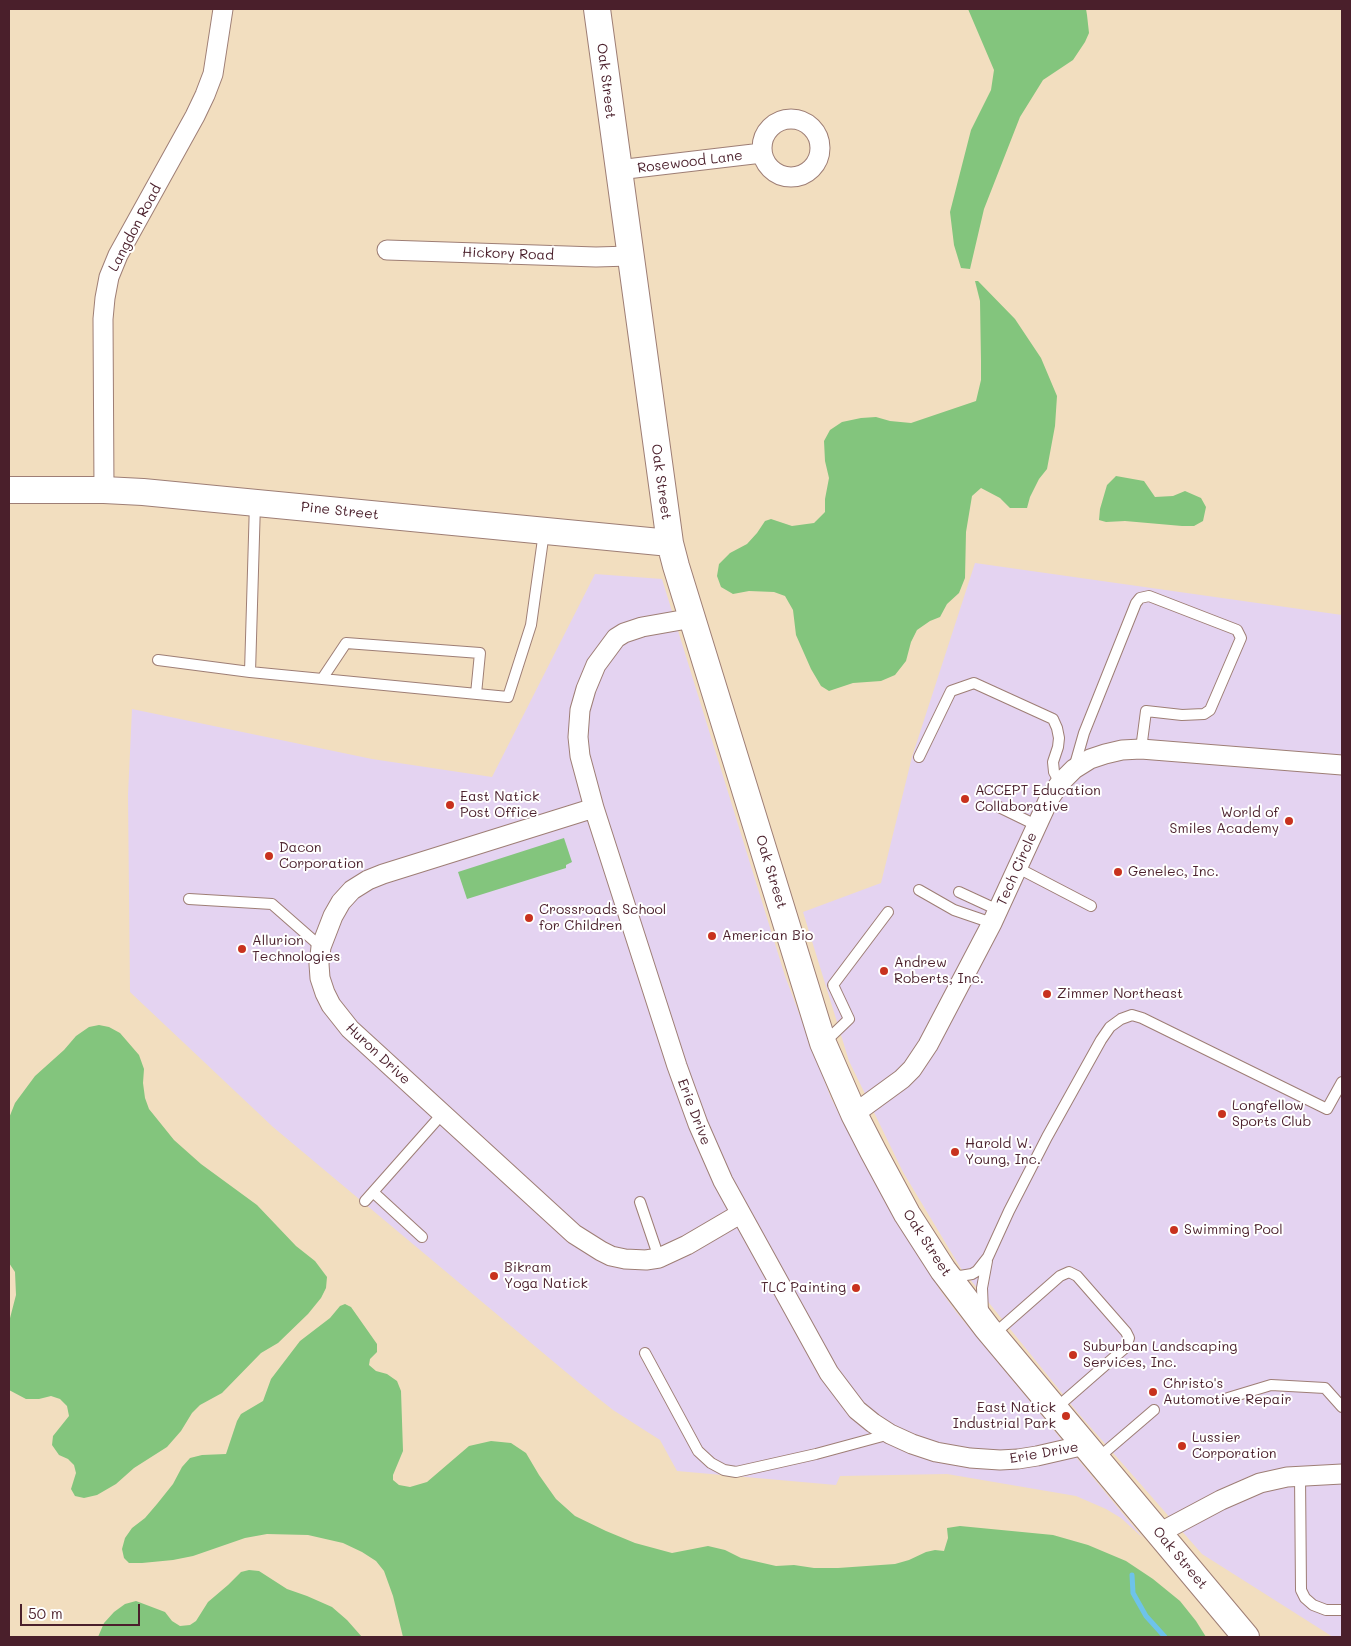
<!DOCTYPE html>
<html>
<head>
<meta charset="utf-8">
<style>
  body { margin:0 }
  #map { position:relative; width:1351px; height:1646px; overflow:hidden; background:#f2debf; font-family:Mali,sans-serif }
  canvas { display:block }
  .frame { position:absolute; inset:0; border:10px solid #4a1f2b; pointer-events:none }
  .scale { position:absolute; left:20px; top:1604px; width:120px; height:22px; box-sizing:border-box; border:2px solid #4a1f2b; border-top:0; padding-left:6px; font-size:15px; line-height:18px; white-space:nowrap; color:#4a1f2b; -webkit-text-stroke:4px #fff; paint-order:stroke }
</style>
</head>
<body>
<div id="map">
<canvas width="1351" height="1646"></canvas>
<div class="frame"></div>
<div class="scale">50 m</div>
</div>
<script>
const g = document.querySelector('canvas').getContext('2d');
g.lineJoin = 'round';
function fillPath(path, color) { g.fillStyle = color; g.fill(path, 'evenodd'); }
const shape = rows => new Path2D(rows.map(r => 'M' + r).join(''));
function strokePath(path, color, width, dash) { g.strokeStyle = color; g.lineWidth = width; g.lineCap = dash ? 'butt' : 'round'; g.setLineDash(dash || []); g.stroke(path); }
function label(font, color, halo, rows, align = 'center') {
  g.font = font + ' Mali,sans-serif'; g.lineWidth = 4; g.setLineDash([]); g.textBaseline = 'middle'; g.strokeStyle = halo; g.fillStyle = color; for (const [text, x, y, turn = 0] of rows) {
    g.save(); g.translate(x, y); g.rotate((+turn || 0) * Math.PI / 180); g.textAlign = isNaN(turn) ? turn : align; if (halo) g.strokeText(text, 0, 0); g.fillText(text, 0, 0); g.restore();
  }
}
fillPath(shape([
  [975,563,1342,615,1342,1637,1333,1637,1202,1554,1078,1413,960,1267,903,1172,849,1061,803,912,881,883,912,757],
  [595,574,662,579,785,976,831,1098,870,1173,940,1290,957,1313,1143,1538,1121,1518,1106,1509,1076,1496,947,1474,840,1476,836,1485,677,1471,660,1440,613,1410,579,1383,273,1127,130,992,128,795,132,709,372,759,492,777]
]), '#e4d3f1');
fillPath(shape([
  [968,9,1086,9,1087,15,1089,33,1085,42,1073,60,1043,80,1020,117,984,209,970,269,961,268,954,245,950,212,971,130,991,90,994,70],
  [975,281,978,281,1015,319,1041,358,1057,396,1055,426,1047,469,1039,479,1030,497,1027,508,1010,508,1000,498,981,488,972,496,966,532,965,578,959,593,947,604,940,617,930,621,917,630,911,642,906,661,895,675,881,681,853,683,829,691,821,686,811,669,796,635,793,610,785,596,774,592,749,591,733,594,721,587,717,576,719,564,730,553,747,544,757,533,765,521,771,519,792,526,814,523,825,512,825,499,829,478,825,461,824,441,830,430,842,422,861,418,876,417,890,421,911,423,976,401,981,380,981,361,980,301],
  [1116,476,1144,481,1155,497,1173,496,1185,491,1201,498,1206,507,1203,521,1194,526,1182,526,1125,521,1106,522,1099,520,1100,509,1107,485],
  [564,838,572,862,566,865,566,868,467,899,458,872],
  [99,1025,109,1027,120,1033,139,1055,144,1069,143,1083,145,1098,149,1109,174,1140,201,1164,257,1205,296,1246,315,1261,327,1277,326,1288,321,1298,308,1314,278,1343,261,1353,222,1393,200,1405,192,1413,181,1431,167,1447,134,1468,116,1484,97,1495,84,1498,75,1496,71,1489,76,1473,74,1465,68,1459,59,1455,52,1445,53,1436,69,1416,67,1406,60,1399,51,1396,39,1399,26,1399,9,1390,9,1322,16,1295,15,1272,9,1263,9,1118,15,1103,35,1076,64,1050,76,1036,89,1027],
  [345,1304,351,1307,377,1344,377,1352,370,1359,369,1365,376,1371,387,1374,397,1381,401,1391,403,1451,393,1475,393,1480,399,1485,410,1487,427,1482,469,1446,491,1441,511,1443,526,1453,539,1475,556,1499,575,1516,606,1531,635,1543,672,1553,708,1546,725,1550,741,1558,776,1566,794,1565,814,1568,838,1568,895,1564,909,1560,926,1552,935,1550,944,1551,948,1538,947,1528,960,1526,1053,1535,1088,1545,1126,1561,1153,1579,1180,1601,1196,1621,1206,1637,403,1637,393,1596,384,1571,376,1561,362,1552,343,1543,308,1535,267,1534,245,1538,193,1556,173,1560,142,1563,129,1563,124,1558,122,1549,125,1538,132,1528,145,1518,157,1504,173,1484,182,1467,190,1458,202,1455,226,1454,237,1421,241,1414,263,1401,271,1379,300,1341,330,1318,340,1306],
  [249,1570,259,1571,287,1589,307,1596,332,1607,347,1620,362,1637,98,1637,104,1623,114,1612,125,1604,136,1601,165,1612,172,1621,180,1626,190,1625,196,1621,208,1602,228,1585,241,1572]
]), '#83c57d');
strokePath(shape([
  [1132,1575,1133,1593,1146,1616,1165,1637]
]), '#6ec3ea', 5);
const lane = shape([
  [255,503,250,672,508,697,531,625,544,532],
  [158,660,250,672],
  [322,679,346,643,480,653,476,694],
  [919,757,951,691,974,683,1053,719,1057,728,1059,738,1058,747,1053,762,1054,772,1060,783],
  [1074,768,1084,733,1136,603,1140,598,1149,596,1237,630,1241,638,1210,710,1204,714,1182,715,1146,711,1141,749],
  [999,807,1036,825],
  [1018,868,1091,906],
  [919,890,954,910,992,923],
  [959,892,998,910],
  [189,899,272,904,321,947],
  [824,1043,849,1019,833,985,888,912],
  [373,1192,422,1237],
  [365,1201,443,1113],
  [640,1202,659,1258],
  [951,1274,960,1276,972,1274,977,1271,988,1257,1009,1211,1047,1137,1101,1040,1110,1027,1121,1019,1132,1015,1142,1018,1327,1109,1342,1082],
  [983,1313,982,1288,987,1261],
  [994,1334,1060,1276,1069,1272,1077,1276,1126,1332,1129,1338,1126,1347,1055,1409],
  [645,1353,698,1451,711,1463,724,1470,736,1472,816,1454,890,1434],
  [1228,1398,1271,1385,1325,1388,1342,1407],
  [1098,1458,1154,1410],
  [1300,1475,1301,1590,1305,1598,1313,1605,1326,1610,1342,1610]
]);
const street = shape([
  '762 148a29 29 0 1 1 58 0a29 29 0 1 1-58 0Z',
  [618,170,762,153],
  [387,250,596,257,630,256],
  [104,490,103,319,105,298,109,277,118,255,195,116,205,95,213,74,223,9],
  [693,618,642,627,624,633,616,638,596,665,586,689,580,710,578,737,580,756,594,808,677,1066,698,1124,723,1181,829,1373,857,1410,873,1423,890,1434,912,1444,936,1452,970,1458,1000,1460,1018,1459,1037,1456,1085,1445],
  [594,808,383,874,368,880,352,890,341,902,333,916,321,947,319,964,320,978,325,993,331,1005,350,1029,574,1234,601,1251,611,1256,625,1259,646,1260,659,1258,687,1245,740,1214],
  [854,1114,902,1079,912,1069,928,1045,992,923,1049,799,1060,783,1074,769,1090,759,1105,754,1122,750,1141,749,1342,765],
  [1159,1533,1221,1500,1260,1483,1287,1477,1342,1474]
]);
const secondary = shape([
  [597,9,670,543,676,566,823,1043,854,1114,873,1151,907,1214,943,1270,987,1328,1246,1637],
  [9,490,104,490,143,492,670,543]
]);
strokePath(lane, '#9e7e75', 12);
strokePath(street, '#9e7e75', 21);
strokePath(secondary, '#9e7e75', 28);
strokePath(lane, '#fff', 10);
strokePath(street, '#fff', 19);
strokePath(secondary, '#fff', 26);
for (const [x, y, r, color] of [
  [965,799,5,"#c8321e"],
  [450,805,5,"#c8321e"],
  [1289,821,5,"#c8321e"],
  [269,856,5,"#c8321e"],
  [1118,872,5,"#c8321e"],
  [529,918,5,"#c8321e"],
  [712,936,5,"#c8321e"],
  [242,949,5,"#c8321e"],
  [884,971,5,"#c8321e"],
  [1047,994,5,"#c8321e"],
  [1222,1114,5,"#c8321e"],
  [955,1152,5,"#c8321e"],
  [1174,1230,5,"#c8321e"],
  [494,1276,5,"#c8321e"],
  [856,1288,5,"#c8321e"],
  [1073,1355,5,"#c8321e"],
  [1153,1392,5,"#c8321e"],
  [1066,1416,5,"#c8321e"],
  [1182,1446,5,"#c8321e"]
]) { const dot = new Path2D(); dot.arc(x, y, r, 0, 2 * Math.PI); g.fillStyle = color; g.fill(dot); strokePath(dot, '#fff', 2); }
label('14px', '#4a1f2b', '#fff', [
  ["Oak Street",606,81,83],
  ["Rosewood Lane",690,162,-7],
  ["Langdon Road",135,228,-62],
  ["Hickory Road",508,254,2],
  ["Oak Street",661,482,82],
  ["Pine Street",340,511,6],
  ["Tech Circle",1017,869,-66],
  ["Oak Street",771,872,73],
  ["Huron Drive",378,1054,43],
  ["Erie Drive",694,1112,69],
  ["Oak Street",927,1243,57],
  ["Erie Drive",1044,1453,-10],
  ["Oak Street",1180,1558,50]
]);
label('14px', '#4a1f2b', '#fff', [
  ["ACCEPT Education",975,791],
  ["Collaborative",975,807],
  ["East Natick",460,797],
  ["Post Office",460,813],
  ["World of",1279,813,"right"],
  ["Smiles Academy",1279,829,"right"],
  ["Dacon",279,848],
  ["Corporation",279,864],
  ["Genelec, Inc.",1128,872],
  ["Crossroads School",539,910],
  ["for Children",539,926],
  ["American Bio",722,936],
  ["Allurion",252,941],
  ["Technologies",252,957],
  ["Andrew",894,963],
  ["Roberts, Inc.",894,979],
  ["Zimmer Northeast",1057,994],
  ["Longfellow",1232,1106],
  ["Sports Club",1232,1122],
  ["Harold W.",965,1144],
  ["Young, Inc.",965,1160],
  ["Swimming Pool",1184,1230],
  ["Bikram",504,1268],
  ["Yoga Natick",504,1284],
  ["TLC Painting",846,1288,"right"],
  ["Suburban Landscaping",1083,1347],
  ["Services, Inc.",1083,1363],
  ["Christo's",1163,1384],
  ["Automotive Repair",1163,1400],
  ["East Natick",1056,1408,"right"],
  ["Industrial Park",1056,1424,"right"],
  ["Lussier",1192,1438],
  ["Corporation",1192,1454]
], 'left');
</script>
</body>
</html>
